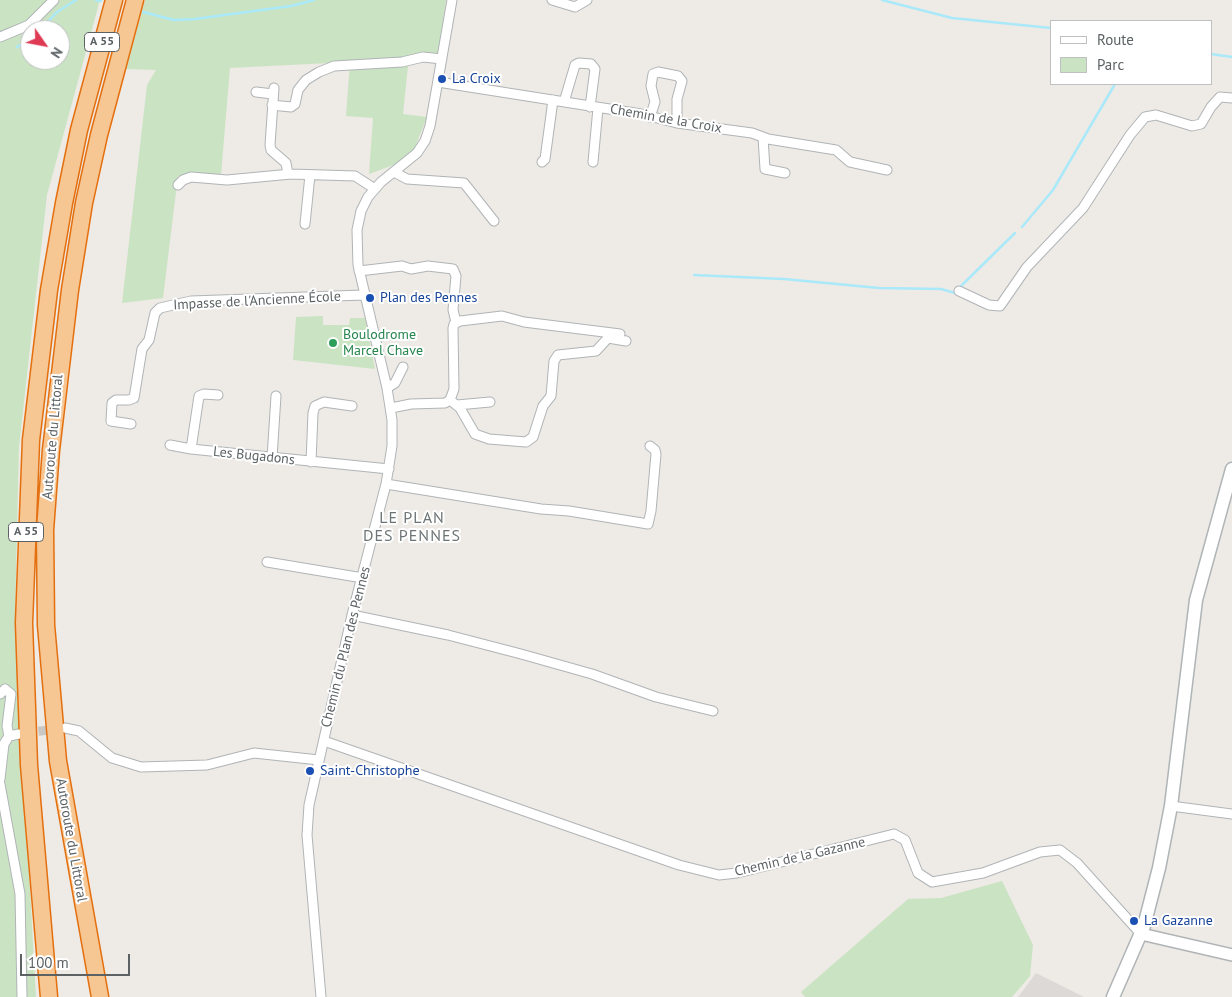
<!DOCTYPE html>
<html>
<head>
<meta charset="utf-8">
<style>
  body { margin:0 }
  #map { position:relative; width:1232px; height:997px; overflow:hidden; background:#eeeae5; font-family:"PT Sans",sans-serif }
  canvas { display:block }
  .legend { position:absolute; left:1050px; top:20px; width:162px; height:65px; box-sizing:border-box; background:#fff; border:1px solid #bec0c1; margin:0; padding:6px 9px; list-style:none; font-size:15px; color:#5c6264 }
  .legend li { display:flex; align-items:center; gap:10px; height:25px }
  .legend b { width:25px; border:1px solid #bec0c1 }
  .north { position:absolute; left:20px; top:20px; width:50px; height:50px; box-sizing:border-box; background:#fff; border:1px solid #bec0c1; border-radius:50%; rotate:123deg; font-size:14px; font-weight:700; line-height:20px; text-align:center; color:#5c6264 }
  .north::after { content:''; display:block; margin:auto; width:18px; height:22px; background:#de3a54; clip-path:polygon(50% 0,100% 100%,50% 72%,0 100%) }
  .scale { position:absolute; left:20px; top:954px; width:110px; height:22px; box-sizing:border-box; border:2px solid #5c6264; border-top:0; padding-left:6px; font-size:15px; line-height:18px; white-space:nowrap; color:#5c6264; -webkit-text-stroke:4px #fff; paint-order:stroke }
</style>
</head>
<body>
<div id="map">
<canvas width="1232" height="997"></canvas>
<ul class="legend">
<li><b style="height:6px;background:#fff"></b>Route</li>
<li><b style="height:14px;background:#cae4c3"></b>Parc</li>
</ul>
<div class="north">N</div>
<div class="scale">100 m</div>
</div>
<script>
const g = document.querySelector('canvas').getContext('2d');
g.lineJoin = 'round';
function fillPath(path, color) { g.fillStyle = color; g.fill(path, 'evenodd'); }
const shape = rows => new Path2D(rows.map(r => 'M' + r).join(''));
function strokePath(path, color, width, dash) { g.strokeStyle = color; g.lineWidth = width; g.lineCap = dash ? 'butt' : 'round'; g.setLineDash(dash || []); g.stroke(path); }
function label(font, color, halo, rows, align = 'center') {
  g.font = font + ' "PT Sans",sans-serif'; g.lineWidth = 4; g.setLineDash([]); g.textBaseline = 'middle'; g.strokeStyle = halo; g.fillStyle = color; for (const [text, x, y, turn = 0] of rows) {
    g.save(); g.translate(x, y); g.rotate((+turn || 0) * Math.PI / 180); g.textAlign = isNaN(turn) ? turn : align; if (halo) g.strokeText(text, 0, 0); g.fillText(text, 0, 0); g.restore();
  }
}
fillPath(shape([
  [1036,973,1084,997,1018,997]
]), '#ddd9d7');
fillPath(shape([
  [0,0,100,0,47,195,19,447,15,615,36,997,0,997],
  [30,30,60,30,60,60,30,60],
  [145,0,446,0,438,56,409,57,403,114,427,117,414,150,396,164,369,174,373,118,346,116,350,62,230,68,221,175,178,176,163,298,122,303,147,85,156,70,126,69],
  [323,316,323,325,349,325,350,318,365,318,375,369,293,360,296,317],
  [1002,881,1033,945,1030,976,1012,997,805,997,801,992,908,899,941,898]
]), '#cae4c3');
strokePath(shape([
  [96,0,101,1],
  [882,0,952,18,1051,28],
  [143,12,174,20,195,19,291,6,314,0],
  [40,30,57,12,76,0],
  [17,47,30,39],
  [1211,54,1232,57],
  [1022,227,1053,190,1115,84],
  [694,275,784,279,879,288,941,289,955,293],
  [959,288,1015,233]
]), '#a9e9fa', 2.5);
strokePath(shape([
  [25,733,57,729]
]), '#cac8c5', 9, [9, 4.5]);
const minor = shape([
  [552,0,575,7,587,0],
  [0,37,29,25,54,0],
  [438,82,641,114,677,123,752,133,768,139,836,150,850,162,887,170],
  [274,88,270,145,271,150,286,163,288,174],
  [256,92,273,94],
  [564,102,575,65,579,63,591,64,595,69,590,107],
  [272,105,291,107,295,104,298,90,306,80,319,72,334,66,402,62,423,57,442,59],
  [650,117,655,102,651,86,653,74,658,72,678,76,682,81,677,99,677,123],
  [763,137,765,169,785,173],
  [542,162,545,159,553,100],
  [593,162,598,108],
  [394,172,407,179,464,183,494,221],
  [178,185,183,180,191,177,227,180,291,174,355,176,375,189],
  [305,224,310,175],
  [359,271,402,266,411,269,428,266,453,269,456,276,453,310,456,322],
  [959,291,989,305,1000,306,1027,267,1083,208,1130,135,1145,117,1156,115,1192,126,1201,124,1211,107,1220,97,1232,98],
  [387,388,395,383,403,367],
  [218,395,204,394,199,396,191,449,389,469],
  [450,400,460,408,475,434,489,439,526,442,533,437,543,406,551,396,554,361,558,355,596,351,608,338,626,341],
  [457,405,490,402],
  [391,408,411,404,445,403,450,400,454,389,453,328,454,324,460,321,502,316,524,322,620,334],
  [131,424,111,421,112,403,116,400,129,400,134,398,142,349,149,340,155,313,160,308,191,301,364,295],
  [170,445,191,449],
  [272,458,276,396],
  [311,462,313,413,315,406,324,402,352,406],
  [386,484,541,509,569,511,648,524,651,511,656,454,655,450,650,446],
  [267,562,363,578],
  [352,615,448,635,521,654,592,674,656,697,713,711],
  [0,694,5,689,11,694,7,726,9,736],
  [65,728,79,731,112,758,141,767,207,765,254,753,319,760],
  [324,741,679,865,719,875,737,873,894,834,905,840,918,873,932,882,983,873,1040,852,1060,850,1077,863,1141,934],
  [0,779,4,744,9,736,19,734],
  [0,784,20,894,22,997],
  [1171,806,1232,814],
  [321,997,307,835,309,805,352,615,386,484,392,446,392,420,387,388,358,265,357,230,361,211,368,197,381,182,417,153,425,141,430,126,452,0]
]);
const tertiary = shape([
  [1141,934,1232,955]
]);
const secondary = shape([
  [1113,997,1144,926,1159,868,1171,806,1196,600,1232,469]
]);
const motorway = shape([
  [49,997,29,765,24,623,31,440,49,290,64,203,79,130,114,0],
  [100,997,58,761,46,625,45,530,51,450,70,290,84,203,99,135,135,0]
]);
strokePath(minor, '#b0b4b6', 11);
strokePath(tertiary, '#b0b4b6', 14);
strokePath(secondary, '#afb4b7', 15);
strokePath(motorway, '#e46f0e', 19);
strokePath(minor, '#fff', 9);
strokePath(tertiary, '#fff', 11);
strokePath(secondary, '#fff', 12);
strokePath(motorway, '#f6c693', 16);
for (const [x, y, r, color] of [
  [442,79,5,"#1a4fb4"],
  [370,298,5,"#1a4fb4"],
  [333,343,5,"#2e9e5b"],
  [310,771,5,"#1a4fb4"],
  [1134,921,5,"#1a4fb4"]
]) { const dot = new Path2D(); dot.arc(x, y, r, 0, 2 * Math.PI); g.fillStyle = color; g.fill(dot); strokePath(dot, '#fff', 2); }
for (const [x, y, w] of [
  [102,42,35],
  [26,532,35]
]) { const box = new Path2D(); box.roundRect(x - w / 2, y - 9.5, w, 19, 4); g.fillStyle = '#fff'; g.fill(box); strokePath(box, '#5c6264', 1); }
label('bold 12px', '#5c6264', null, [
  ["A 55",102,42],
  ["A 55",26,532]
]);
label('14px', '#164399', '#fff', [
  ["La Croix",452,79],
  ["Plan des Pennes",380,298],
  ["Saint-Christophe",320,771],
  ["La Gazanne",1144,921]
], 'left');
label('14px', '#5c6264', '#fff', [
  ["Chemin de la Croix",666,119,10],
  ["Impasse de l'Ancienne École",257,301,-3],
  ["Autoroute du Littoral",53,437,-85],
  ["Les Bugadons",254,456,6],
  ["Chemin du Plan des Pennes",346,647,-76],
  ["Autoroute du Littoral",71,840,80],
  ["Chemin de la Gazanne",800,857,-13]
]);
label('14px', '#27864d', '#fff', [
  ["Boulodrome",343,335],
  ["Marcel Chave",343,351]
], 'left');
g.letterSpacing = '1px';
label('16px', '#6d7476', '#fff', [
  ["LE PLAN",412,518],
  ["DES PENNES",412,536]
]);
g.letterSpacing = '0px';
</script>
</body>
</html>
